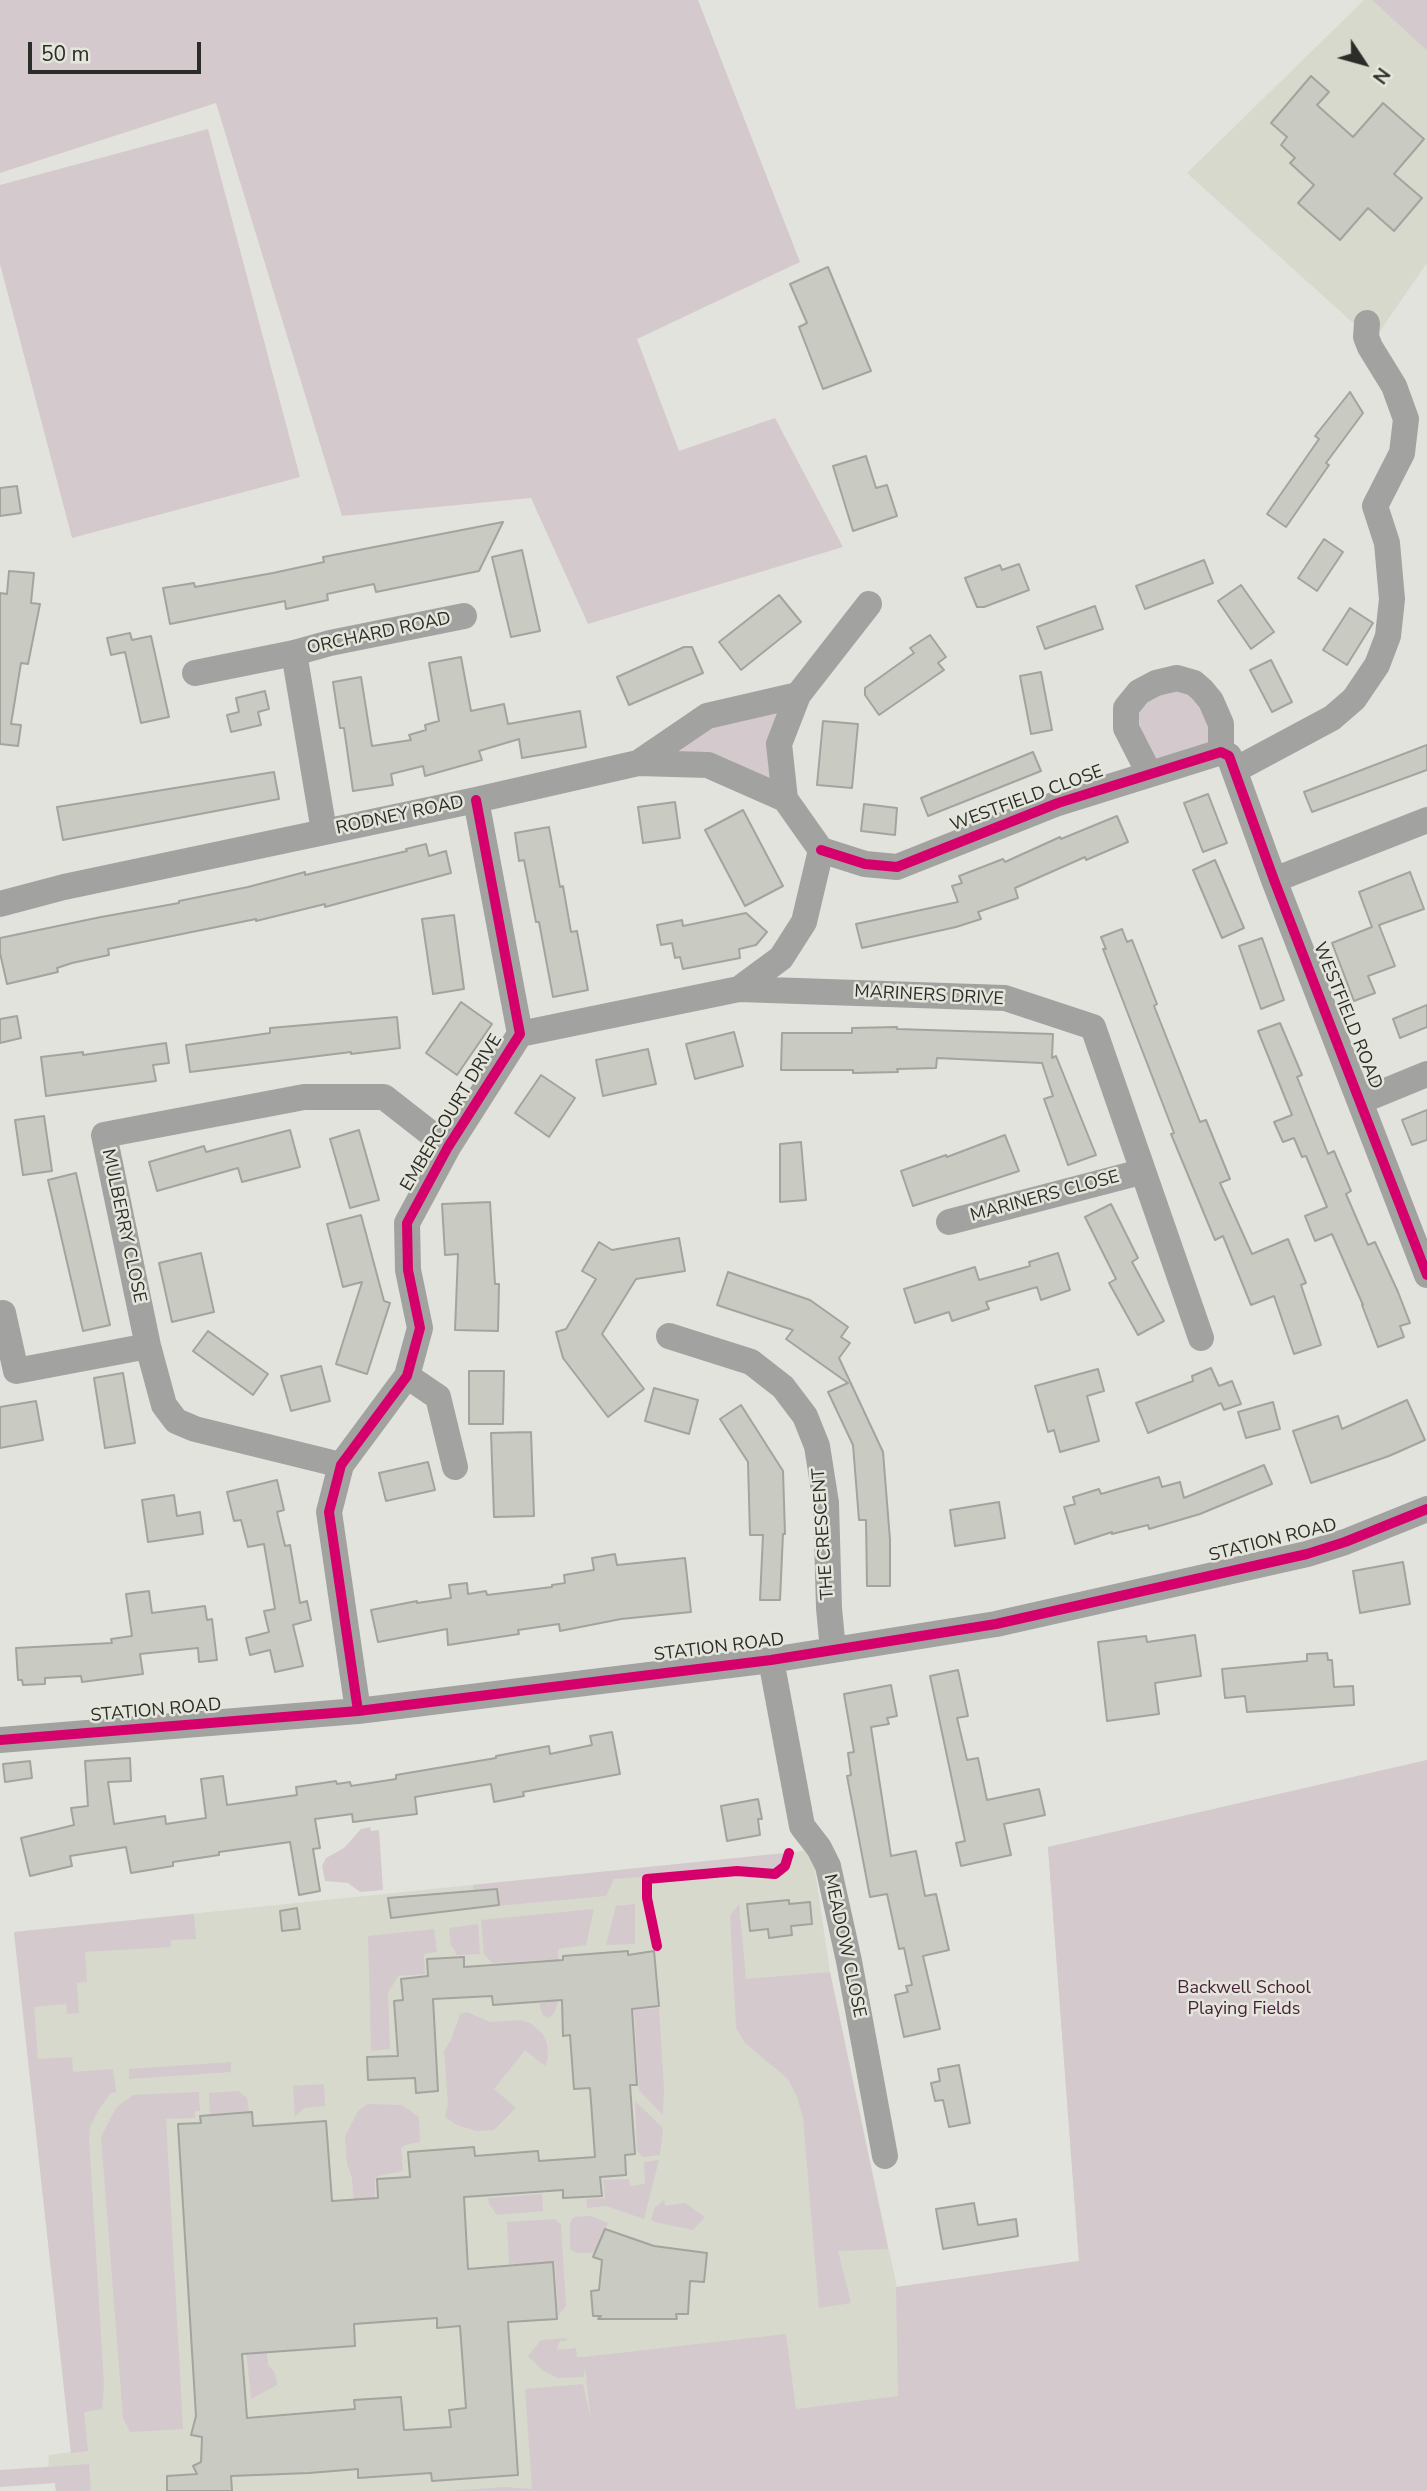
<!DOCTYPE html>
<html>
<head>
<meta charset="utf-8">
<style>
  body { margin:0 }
  #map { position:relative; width:1427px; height:2491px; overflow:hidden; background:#e3e3de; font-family:"Nunito Sans",sans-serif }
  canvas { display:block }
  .north { position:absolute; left:1329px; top:28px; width:70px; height:70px; -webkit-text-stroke:5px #e4e6db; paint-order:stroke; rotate:126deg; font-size:19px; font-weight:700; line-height:28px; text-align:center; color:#2c2c28 }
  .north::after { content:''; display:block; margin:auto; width:24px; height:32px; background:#2c2c28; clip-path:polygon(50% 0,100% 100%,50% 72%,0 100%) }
  .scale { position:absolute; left:28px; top:42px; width:173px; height:32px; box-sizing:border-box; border:4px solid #2c2c28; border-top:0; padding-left:9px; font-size:21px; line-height:24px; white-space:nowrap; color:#2c2c28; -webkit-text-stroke:5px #e4e6db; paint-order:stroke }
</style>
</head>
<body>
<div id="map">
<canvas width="1427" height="2491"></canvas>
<div class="north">N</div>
<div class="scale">50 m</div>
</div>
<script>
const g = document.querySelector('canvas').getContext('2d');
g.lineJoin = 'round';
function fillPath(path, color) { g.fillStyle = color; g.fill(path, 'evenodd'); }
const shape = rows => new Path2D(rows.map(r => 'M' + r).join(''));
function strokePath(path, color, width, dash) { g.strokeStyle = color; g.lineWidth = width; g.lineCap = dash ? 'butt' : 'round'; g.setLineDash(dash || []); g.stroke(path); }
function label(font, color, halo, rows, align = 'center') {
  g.font = font + ' "Nunito Sans",sans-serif'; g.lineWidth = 5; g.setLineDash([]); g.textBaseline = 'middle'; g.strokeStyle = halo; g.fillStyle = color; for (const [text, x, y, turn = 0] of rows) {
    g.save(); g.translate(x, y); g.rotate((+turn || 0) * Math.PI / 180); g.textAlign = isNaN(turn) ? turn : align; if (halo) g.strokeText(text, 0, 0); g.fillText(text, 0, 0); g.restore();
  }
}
fillPath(shape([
  [1364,0,1372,0,1427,51,1427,263,1373,341,1187,173],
  [1427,1760,1427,2491,56,2491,55,2483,47,2483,49,2455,71,2452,14,1932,812,1850,830,1972,897,2287,1079,2261,1048,1847]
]), '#d7d9cd');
fillPath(shape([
  [0,0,698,0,800,262,637,339,679,451,775,418,843,547,588,624,531,498,342,516,216,103,0,173],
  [1372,0,1427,0,1427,51],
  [208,129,300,477,72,538,0,264,0,185],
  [1194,683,1221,752,1149,773,1135,749,1139,692],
  [798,696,785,799,708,765,638,763,707,716],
  [1427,1760,1427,2491,450,2491,504,2487,532,2489,525,2389,583,2384,591,2420,585,2367,584,2377,558,2378,542,2370,528,2356,541,2340,567,2338,567,2340,559,2342,557,2350,576,2348,577,2357,583,2357,786,2334,796,2409,898,2396,896,2287,1079,2261,1048,1847],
  [370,1827,371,1831,379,1830,383,1890,360,1892,348,1883,325,1881,322,1866,326,1858,344,1848,361,1829],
  [786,1853,784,1865,775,1872,739,1870,614,1879,606,1896,476,1908,473,1885],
  [635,1904,635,1944,606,1945,616,1906],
  [739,1904,746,1979,830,1972,888,2249,838,2251,851,2303,819,2308,803,2118,797,2097,788,2079,745,2043,736,2028,730,1915],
  [594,1909,586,1945,558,1949,559,1997,555,2012,549,2018,543,2015,539,2004,545,2002,543,1960,492,1963,484,1954,481,1920],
  [194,1914,196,1939,171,1940,171,1947,85,1952,87,1982,77,1983,79,2013,67,2014,66,2004,34,2007,38,2059,72,2057,73,2072,113,2069,116,2092,111,2093,99,2109,90,2127,89,2137,104,2385,102,2409,84,2412,88,2451,71,2453,14,1932],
  [478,1924,480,1954,456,1955,455,1950,451,1946,449,1928],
  [434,1929,437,1952,424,1954,425,1974,398,1976,388,1993,390,2049,371,2051,368,1936],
  [659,2008,664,2089,663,2115,639,2090,634,2010],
  [467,2012,490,2022,521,2020,530,2023,542,2033,547,2043,548,2058,545,2066,525,2050,494,2089,516,2108,494,2130,476,2131,457,2125,445,2117,448,2104,444,2051,451,2040,460,2014],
  [231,2062,231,2072,129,2079,129,2069],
  [324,2084,325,2106,304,2108,295,2117,293,2086],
  [238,2091,247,2098,249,2112,210,2114,209,2093],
  [199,2092,200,2111,195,2111,195,2118,166,2119,183,2429,130,2432,123,2418,101,2137,116,2108,133,2095],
  [635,2101,663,2128,660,2155,643,2157,637,2151],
  [368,2104,402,2105,419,2117,420,2142,405,2145,401,2148,403,2171,379,2176,375,2179,375,2209,357,2240,352,2178,347,2164,345,2137,358,2111],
  [659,2160,644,2219,606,2206,587,2208,586,2199,605,2198,603,2180,629,2179,630,2186,645,2184,644,2162],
  [542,2194,543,2211,497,2215,489,2204,488,2198],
  [664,2199,665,2206,685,2203,705,2217,693,2230,655,2222,651,2220,655,2206,658,2206],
  [591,2216,608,2223,595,2253,577,2253,570,2249,570,2223,574,2217],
  [555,2219,561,2225,566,2306,558,2316,555,2262,509,2264,507,2222],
  [243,2320,264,2329,268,2365,275,2373,277,2385,251,2399],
  [89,2464,91,2491,56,2491,55,2483,0,2487,0,2470]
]), '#d4c9cd');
const building = shape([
  [1311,76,1329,92,1317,105,1353,137,1383,103,1424,139,1394,174,1422,198,1394,231,1368,208,1340,240,1298,203,1314,185,1290,163,1295,158,1281,145,1287,137,1271,123,1311,76],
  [828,267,871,371,823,389,799,327,807,323,790,284,828,267],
  [1350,392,1363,413,1326,463,1329,465,1286,527,1267,514,1319,439,1315,436,1350,392],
  [866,456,876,488,887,485,897,516,853,531,833,466,866,456],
  [17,486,21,513,0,516,0,488,17,486],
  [503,522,479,571,376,592,374,584,327,594,328,600,286,609,285,601,170,624,163,588,194,583,195,587,273,573,324,562,323,557,503,522],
  [1324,539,1343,552,1317,591,1298,578,1324,539],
  [522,550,540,631,511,637,492,557,522,550],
  [1204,560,1213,583,1145,609,1136,586,1204,560],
  [1019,564,1029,590,984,607,977,607,965,578,1000,565,1002,570,1019,564],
  [9,571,34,573,31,603,40,604,28,664,21,663,11,724,21,725,18,746,0,744,0,593,7,594,9,571],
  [1241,585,1274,632,1251,649,1218,601,1241,585],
  [779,595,801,622,741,670,719,642,779,595],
  [1095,606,1103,629,1045,649,1037,627,1095,606],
  [1350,608,1373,623,1347,665,1323,650,1350,608],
  [130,633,132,640,151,636,169,717,141,723,125,652,111,655,107,638,130,633],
  [930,635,946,657,938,663,944,670,879,715,865,695,865,688,914,653,910,648,930,635],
  [684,647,692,647,703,673,629,705,617,677,684,647],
  [461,657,471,711,504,704,508,724,580,711,586,747,522,758,519,739,479,751,482,760,425,776,423,766,391,774,393,785,353,791,344,728,340,728,333,682,361,677,372,746,411,740,409,735,426,730,425,725,439,721,429,663,461,657],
  [1271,660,1292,702,1272,712,1250,670,1271,660],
  [1041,672,1052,730,1031,734,1020,676,1041,672],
  [265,691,269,709,258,712,261,725,231,732,227,715,239,712,236,698,265,691],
  [823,721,858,724,852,788,817,785,823,721],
  [1427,745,1427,770,1312,812,1304,792,1427,745],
  [1033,752,1041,771,928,816,921,798,1033,752],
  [274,772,279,799,63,840,57,807,274,772],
  [1208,794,1227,843,1203,852,1184,803,1208,794],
  [675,802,680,838,643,843,638,807,675,802],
  [864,804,897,808,895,835,861,831,864,804],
  [743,810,783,886,745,906,705,830,743,810],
  [1117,816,1128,842,1086,860,1085,857,1015,888,1018,898,978,912,981,919,956,927,862,948,856,924,958,902,952,886,962,883,959,876,1003,859,1005,862,1060,837,1061,839,1117,816],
  [549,827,560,887,563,886,571,932,577,931,588,990,553,997,539,922,536,922,524,860,519,861,515,833,549,827],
  [426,844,429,856,446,851,451,873,325,907,325,904,256,921,256,919,108,949,109,955,72,963,57,968,58,972,7,984,0,953,0,938,101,917,179,903,179,901,248,887,305,872,305,875,407,851,406,849,426,844],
  [1215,860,1244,928,1222,938,1193,870,1215,860],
  [1410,872,1424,909,1379,925,1395,966,1368,976,1375,993,1354,1001,1332,943,1372,927,1359,892,1410,872],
  [746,913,767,932,756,945,739,949,740,958,683,969,680,957,675,958,672,943,661,945,657,925,682,920,683,926,746,913],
  [454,915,464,989,433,994,422,919,454,915],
  [1122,929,1127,942,1132,940,1157,1004,1154,1006,1200,1122,1206,1120,1230,1179,1220,1183,1252,1254,1288,1239,1306,1283,1301,1285,1321,1345,1294,1354,1274,1296,1251,1305,1223,1236,1215,1240,1171,1134,1174,1133,1103,949,1106,949,1101,937,1122,929],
  [1262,938,1284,1000,1261,1009,1239,946,1262,938],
  [461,1002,492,1024,457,1075,426,1053,461,1002],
  [1427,1005,1427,1027,1400,1038,1393,1019,1427,1005],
  [17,1016,21,1038,0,1043,0,1019,17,1016],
  [397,1017,400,1048,351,1054,351,1052,190,1072,186,1045,270,1033,270,1028,397,1017],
  [1280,1023,1302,1075,1297,1077,1328,1154,1334,1151,1351,1191,1346,1194,1368,1245,1375,1242,1398,1292,1410,1323,1400,1326,1404,1337,1378,1347,1362,1305,1363,1305,1332,1234,1315,1241,1305,1216,1327,1207,1306,1156,1302,1157,1294,1138,1283,1142,1274,1122,1292,1115,1258,1031,1280,1023],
  [897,1027,897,1029,1053,1034,1052,1058,1056,1056,1096,1155,1068,1165,1044,1099,1053,1096,1042,1063,937,1058,936,1068,897,1069,898,1072,853,1073,853,1070,781,1070,782,1033,852,1033,852,1028,897,1027],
  [734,1032,743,1066,695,1079,686,1044,734,1032],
  [166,1043,169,1063,153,1065,156,1081,46,1096,41,1057,83,1052,83,1055,166,1043],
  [648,1049,656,1084,603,1096,596,1060,648,1049],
  [541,1075,575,1098,549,1137,515,1113,541,1075],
  [1427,1110,1427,1140,1412,1145,1402,1120,1427,1110],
  [44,1116,52,1171,23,1175,15,1120,44,1116],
  [290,1130,300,1167,242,1182,238,1168,157,1191,149,1162,204,1146,206,1152,290,1130],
  [359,1130,379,1200,350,1208,330,1139,359,1130],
  [1005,1135,1019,1171,913,1206,901,1171,946,1155,947,1157,1005,1135],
  [801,1142,806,1200,780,1202,780,1144,801,1142],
  [76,1173,110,1325,83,1331,48,1180,76,1173],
  [490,1202,495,1284,499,1284,498,1331,455,1330,458,1254,445,1255,442,1204,490,1202],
  [1111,1204,1138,1258,1132,1262,1164,1321,1138,1335,1109,1283,1116,1279,1085,1217,1111,1204],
  [361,1215,384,1301,390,1303,367,1374,336,1364,362,1282,343,1287,327,1224,361,1215],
  [679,1238,685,1271,636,1279,602,1334,644,1389,608,1417,563,1358,556,1332,566,1329,596,1279,582,1271,599,1242,612,1250,679,1238],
  [201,1253,214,1312,172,1322,159,1263,201,1253],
  [1058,1253,1070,1290,1041,1300,1037,1287,986,1302,989,1309,952,1321,949,1312,915,1323,904,1289,975,1267,979,1280,1030,1266,1029,1262,1058,1253],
  [728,1272,810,1300,848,1327,841,1337,850,1343,839,1358,883,1452,890,1540,890,1586,867,1586,866,1520,859,1520,853,1445,828,1392,848,1383,786,1339,793,1330,717,1305,728,1272],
  [208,1331,268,1374,253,1395,193,1351,208,1331],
  [321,1366,330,1401,291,1411,281,1376,321,1366],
  [1211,1368,1219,1386,1232,1381,1241,1404,1224,1410,1221,1403,1148,1433,1136,1403,1193,1381,1192,1376,1211,1368],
  [1098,1369,1104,1391,1087,1396,1099,1441,1060,1452,1054,1430,1048,1432,1035,1386,1098,1369],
  [469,1371,504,1371,503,1424,469,1424,469,1371],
  [123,1373,135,1443,105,1448,94,1378,123,1373],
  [654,1388,698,1400,689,1434,645,1421,654,1388],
  [1407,1400,1425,1440,1389,1456,1311,1483,1293,1431,1338,1416,1342,1429,1407,1400],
  [36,1401,43,1440,0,1448,0,1407,36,1401],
  [1273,1402,1280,1429,1246,1438,1238,1412,1273,1402],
  [741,1405,783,1471,785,1534,783,1534,780,1600,760,1600,763,1535,750,1535,748,1462,720,1419,741,1405],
  [531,1432,534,1516,494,1517,491,1433,531,1432],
  [428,1462,435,1490,386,1501,379,1473,428,1462],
  [1264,1465,1272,1484,1200,1514,1149,1529,1148,1525,1112,1534,1112,1532,1075,1544,1064,1507,1075,1504,1073,1497,1099,1489,1101,1494,1159,1477,1162,1487,1180,1482,1184,1498,1264,1465],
  [277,1480,284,1510,277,1512,285,1546,290,1545,300,1603,307,1601,311,1620,293,1625,303,1666,275,1672,270,1650,250,1655,246,1638,269,1632,264,1611,275,1609,264,1544,248,1547,241,1520,234,1521,227,1492,277,1480],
  [174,1495,177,1516,200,1512,203,1534,148,1542,142,1500,174,1495],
  [999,1502,1005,1538,955,1546,950,1510,999,1502],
  [615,1554,617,1565,685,1558,691,1612,621,1619,560,1631,559,1624,518,1630,519,1634,448,1645,447,1629,378,1642,371,1610,417,1601,417,1603,451,1598,449,1585,467,1583,468,1594,486,1591,487,1595,552,1587,552,1585,565,1583,564,1575,594,1570,592,1558,615,1554],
  [1403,1562,1410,1604,1360,1613,1353,1571,1403,1562],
  [149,1591,152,1613,205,1606,207,1620,212,1619,217,1660,199,1662,198,1648,140,1654,143,1674,82,1682,81,1676,45,1678,45,1684,23,1685,22,1680,18,1680,16,1648,112,1643,111,1639,132,1636,126,1594,149,1591],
  [1195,1635,1201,1676,1155,1683,1159,1714,1107,1721,1098,1642,1146,1636,1147,1642,1195,1635],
  [1327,1653,1328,1660,1332,1660,1334,1687,1353,1686,1354,1705,1247,1712,1245,1696,1225,1698,1222,1669,1307,1661,1307,1654,1327,1653],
  [958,1670,968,1716,957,1718,967,1760,978,1758,987,1800,1039,1789,1045,1815,1004,1824,1011,1855,961,1866,956,1843,965,1841,930,1676,958,1670],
  [891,1685,897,1716,887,1718,889,1724,871,1727,891,1856,916,1851,925,1896,936,1894,949,1950,923,1956,940,2029,904,2037,895,1995,908,1992,906,1986,912,1985,904,1948,899,1949,887,1894,870,1897,847,1776,851,1775,848,1753,854,1752,844,1694,891,1685],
  [612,1732,620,1774,523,1792,524,1796,494,1802,491,1784,415,1797,417,1814,353,1822,352,1814,315,1819,320,1848,313,1849,320,1891,299,1895,290,1842,219,1852,219,1855,173,1862,173,1866,131,1873,126,1847,70,1856,72,1866,30,1876,21,1838,74,1825,71,1808,88,1806,85,1761,130,1758,131,1781,108,1782,114,1824,165,1816,166,1824,206,1818,201,1779,223,1776,227,1805,297,1795,296,1787,336,1781,337,1784,350,1782,351,1786,396,1779,396,1775,496,1758,496,1756,549,1746,550,1754,592,1745,590,1736,612,1732],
  [30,1761,32,1778,5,1782,3,1764,30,1761],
  [758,1799,762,1819,758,1819,760,1835,727,1841,721,1806,758,1799],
  [497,1889,499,1905,391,1918,388,1898,497,1889],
  [789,1900,789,1904,810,1902,812,1924,791,1926,792,1935,769,1938,768,1929,750,1931,747,1904,789,1900],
  [297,1908,300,1929,282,1931,280,1911,297,1908],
  [628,1951,628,1955,654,1951,659,2006,632,2009,637,2085,630,2085,635,2154,625,2155,626,2175,600,2177,602,2196,563,2198,563,2190,464,2197,468,2269,553,2262,557,2319,508,2322,518,2475,432,2481,431,2473,358,2478,358,2469,309,2473,231,2476,232,2491,167,2491,167,2476,197,2474,193,2466,201,2462,202,2437,191,2435,196,2416,178,2124,201,2123,200,2116,252,2112,253,2126,326,2121,332,2201,378,2198,377,2179,410,2177,408,2152,474,2147,475,2156,538,2151,539,2161,595,2157,590,2088,574,2089,570,2035,563,2036,562,2000,493,2005,492,1996,433,1999,438,2091,416,2093,415,2078,368,2080,367,2057,398,2056,394,2001,403,2000,401,1979,428,1976,427,1959,464,1957,464,1967,563,1960,563,1956,628,1951],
  [437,2318,437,2328,460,2326,466,2408,449,2410,451,2427,404,2430,401,2397,354,2400,355,2409,247,2418,242,2354,355,2346,354,2324,437,2318],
  [959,2065,970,2123,949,2127,943,2100,935,2101,931,2083,940,2081,938,2069,959,2065],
  [974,2203,978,2225,1016,2219,1018,2236,943,2249,936,2209,974,2203],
  [605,2229,654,2246,707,2253,704,2282,690,2281,688,2314,676,2314,677,2319,598,2319,601,2316,593,2316,591,2291,599,2290,602,2260,593,2257,605,2229]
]);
fillPath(building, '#c9cac1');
strokePath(building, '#a3a49f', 2);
strokePath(shape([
  [294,653,324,831],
  [195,673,294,653,330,643,464,616],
  [638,763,708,765,785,799,821,850,804,922,781,958,739,989],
  [1235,770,1332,718,1354,699,1377,665,1388,636,1392,599,1387,543,1375,506,1402,453,1406,419,1394,386,1370,347,1366,337,1367,323],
  [1149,773,1126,728,1126,708,1139,692,1156,683,1177,678,1194,683,1202,690,1211,701,1221,724,1221,752],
  [785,799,779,744,798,695],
  [821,850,865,864,897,867,1058,803,1221,752,1229,756,1274,880,1427,1275],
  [1274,880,1427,820],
  [0,904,64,887,476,800,638,763,707,716,798,695,869,604],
  [520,1034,739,989,1005,998,1093,1027,1201,1338],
  [1361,1101,1427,1074],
  [949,1222,1141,1172],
  [3,1313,16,1371,148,1346],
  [669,1336,751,1362,783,1387,805,1416,817,1446,826,1503,829,1608,833,1650],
  [407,1376,438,1397,455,1467],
  [341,1465,195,1429,176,1421,164,1405,148,1346,104,1135,304,1097,384,1097,448,1147],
  [771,1660,802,1826,819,1848,828,1866,849,1961,885,2156],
  [358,1711,329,1512,341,1465,407,1376,420,1328,408,1270,407,1223,448,1147,520,1034,476,800],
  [0,1740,358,1711,771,1660,996,1624,1307,1554,1345,1542,1427,1509]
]), '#a2a2a1', 26);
strokePath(shape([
  [821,850,865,864,897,867,1058,803,1221,752,1229,756,1274,880,1427,1275],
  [358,1711,329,1512,341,1465,407,1376,420,1328,408,1270,407,1223,448,1147,520,1034,476,800],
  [0,1740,358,1711,771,1660,996,1624,1307,1554,1345,1542,1427,1509],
  [657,1946,647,1898,647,1879,737,1871,775,1874,785,1866,789,1853]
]), '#d6006c', 10);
label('18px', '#2c2c28', '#e4e6db', [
  ["ORCHARD ROAD",379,634,-12],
  ["WESTFIELD CLOSE",1027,799,-20],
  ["RODNEY ROAD",400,816,-12],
  ["MARINERS DRIVE",929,996,3],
  ["WESTFIELD ROAD",1347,1016,68],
  ["EMBERCOURT DRIVE",452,1113,-59],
  ["MARINERS CLOSE",1045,1197,-15],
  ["MULBERRY CLOSE",123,1226,78],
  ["THE CRESCENT",824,1534,-94],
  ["STATION ROAD",1273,1541,-14],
  ["STATION ROAD",719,1648,-7],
  ["STATION ROAD",156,1711,-5],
  ["MEADOW CLOSE",844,1946,78]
]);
label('18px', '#491e3a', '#e4e6db', [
  ["Backwell School",1244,1989],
  ["Playing Fields",1244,2010]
]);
</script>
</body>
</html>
